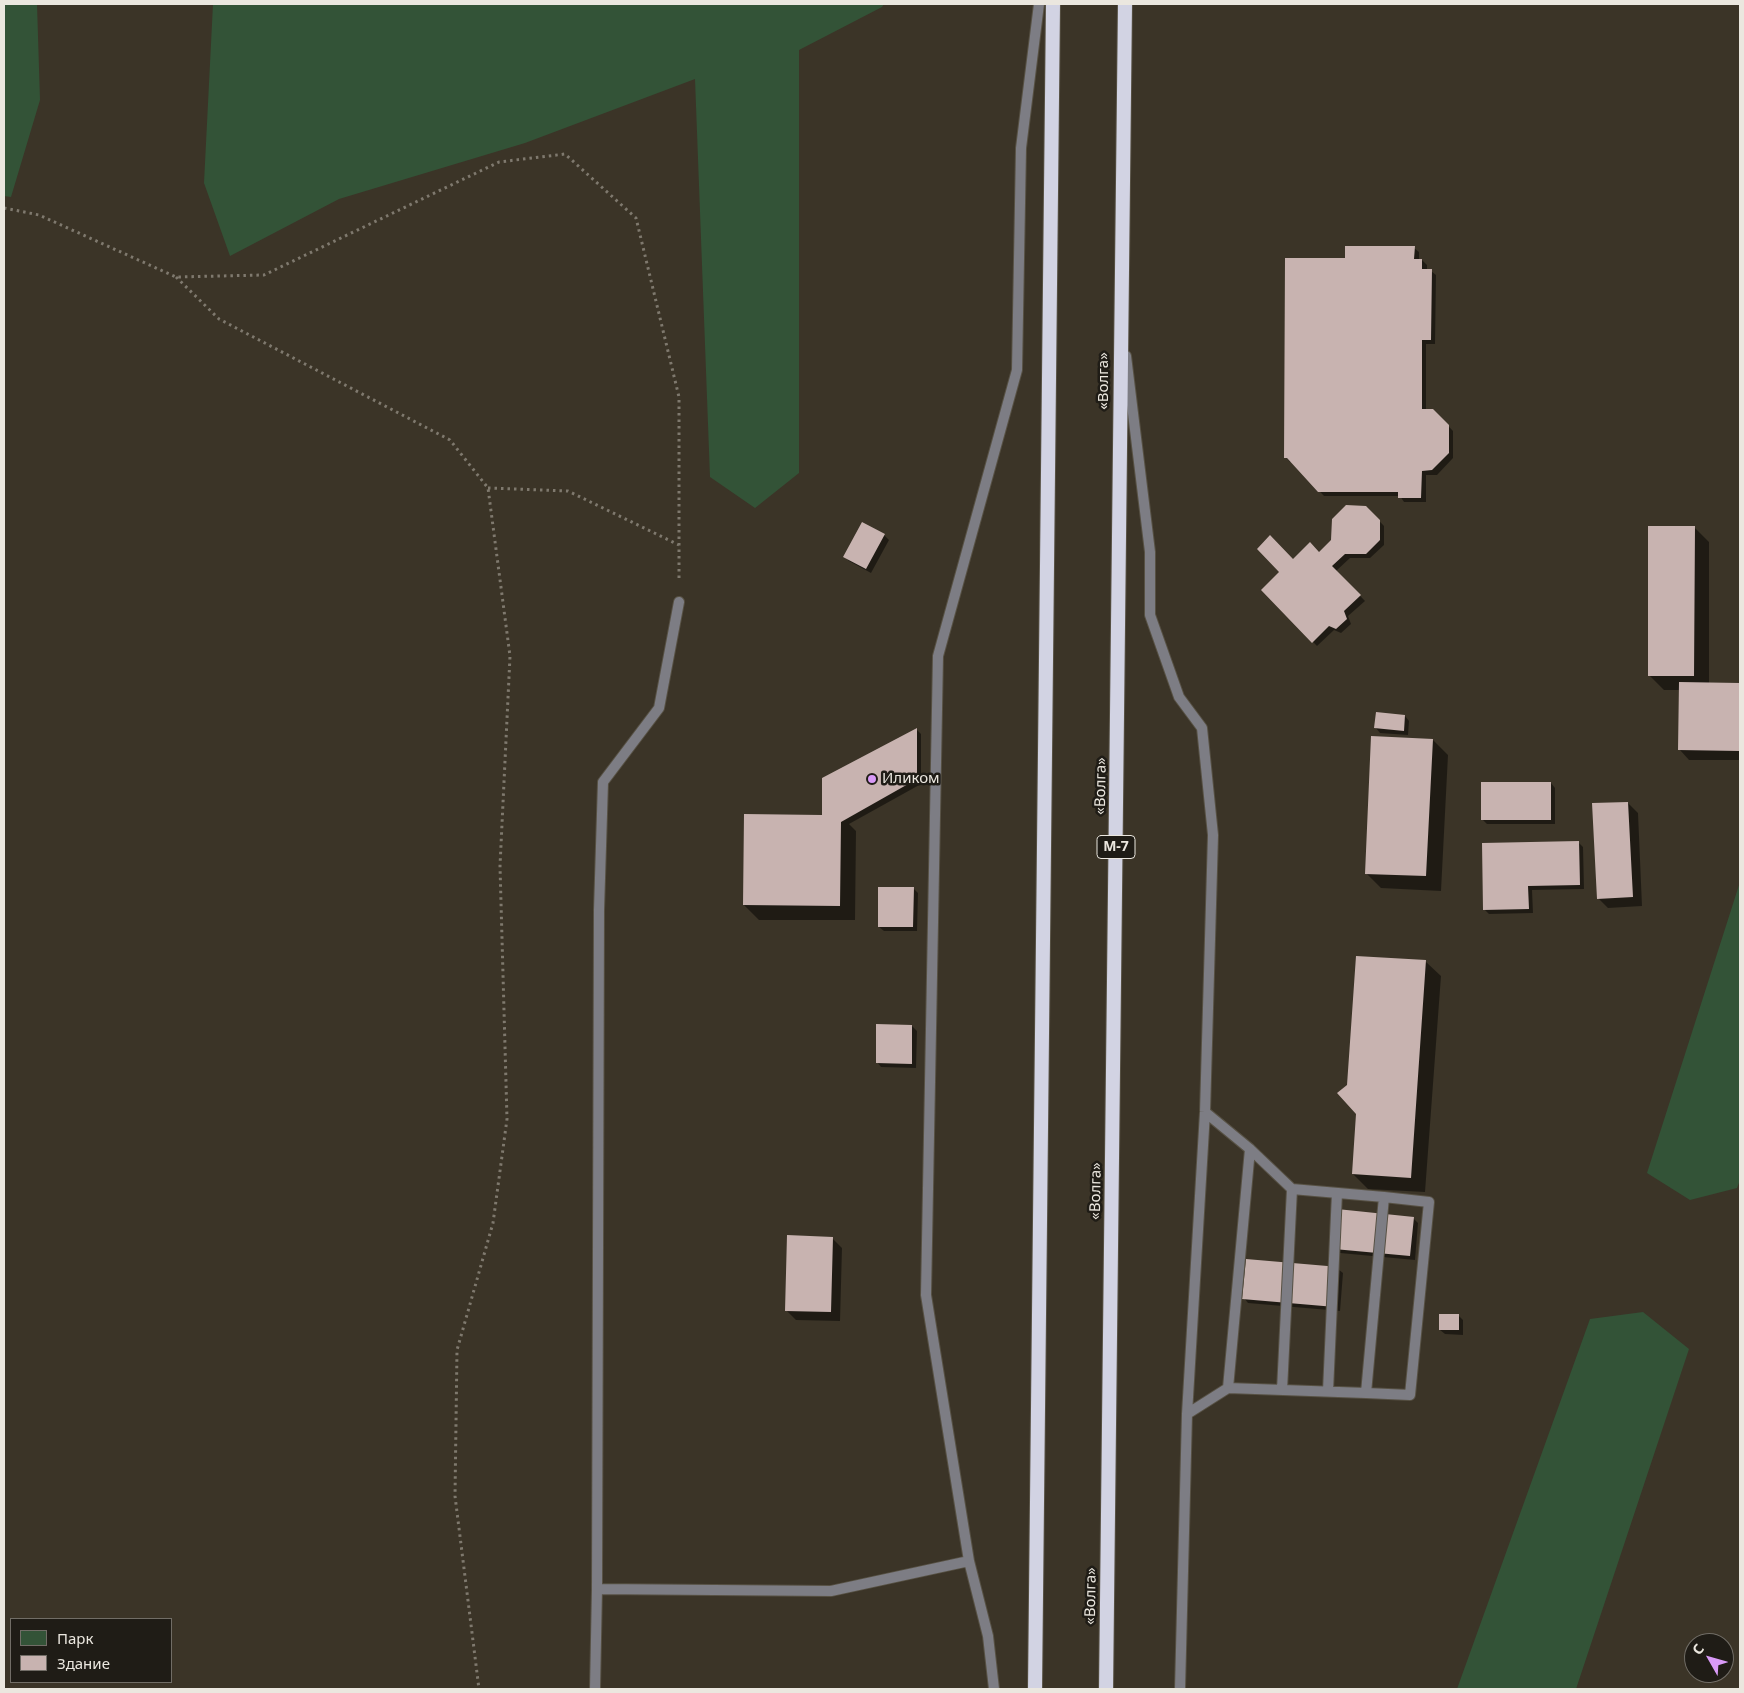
<!DOCTYPE html>
<html>
<head>
<meta charset="utf-8">
<style>
  body { margin:0 }
  #map { position:relative; width:1744px; height:1693px; overflow:hidden; background:#3b3427; font-family:"Noto Sans",sans-serif }
  canvas { display:block }
  .frame { position:absolute; inset:0; border:5px solid #ebe7df; pointer-events:none }
  .legend { position:absolute; left:10px; top:1618px; width:162px; height:65px; box-sizing:border-box; background:#1f1c16; border:1px solid #716d66; margin:0; padding:6px 9px; list-style:none; font-size:15px; color:#ebe7df }
  .legend li { display:flex; align-items:center; gap:10px; height:25px }
  .legend b { width:25px; border:1px solid #716d66 }
  .north { position:absolute; left:1684px; top:1633px; width:50px; height:50px; box-sizing:border-box; background:#1f1c16; border:1px solid #716d66; border-radius:50%; rotate:308deg; font-size:14px; font-weight:700; line-height:20px; text-align:center; color:#ebe7df }
  .north::after { content:''; display:block; margin:auto; width:18px; height:22px; background:#d99af7; clip-path:polygon(50% 0,100% 100%,50% 72%,0 100%) }
</style>
</head>
<body>
<div id="map">
<canvas width="1744" height="1693"></canvas>
<div class="frame"></div>
<ul class="legend">
<li><b style="height:14px;background:#335337"></b>Парк</li>
<li><b style="height:14px;background:#c8b3b0"></b>Здание</li>
</ul>
<div class="north">С</div>
</div>
<script>
const g = document.querySelector('canvas').getContext('2d');
g.lineJoin = 'round';
function fillPath(path, color) { g.fillStyle = color; g.fill(path, 'evenodd'); }
const shape = rows => new Path2D(rows.map(r => 'M' + r).join(''));
function strokePath(path, color, width, dash) { g.strokeStyle = color; g.lineWidth = width; g.lineCap = dash ? 'butt' : 'round'; g.setLineDash(dash || []); g.stroke(path); }
function label(font, color, halo, rows, align = 'center') {
  g.font = font + ' "Noto Sans",sans-serif'; g.lineWidth = 5; g.setLineDash([]); g.textBaseline = 'middle'; g.strokeStyle = halo; g.fillStyle = color; for (const [text, x, y, turn = 0] of rows) {
    g.save(); g.translate(x, y); g.rotate((+turn || 0) * Math.PI / 180); g.textAlign = isNaN(turn) ? turn : align; if (halo) g.strokeText(text, 0, 0); g.fillText(text, 0, 0); g.restore();
  }
}
fillPath(shape([
  [4,4,37,4,40,100,11,197,4,196],
  [213,4,884,4,882,7,799,50,799,473,755,508,710,477,695,79,525,143,339,199,230,256,204,183],
  [1740,882,1740,1180,1737,1188,1690,1200,1647,1173],
  [1643,1312,1689,1349,1576,1689,1457,1689,1590,1319]
]), '#335337');
fillPath(shape([
  [1414,248,1419,252,1419,260,1422,260,1427,265,1427,271,1431,271,1436,275,1435,344,1426,344,1426,410,1433,410,1453,431,1453,458,1437,475,1426,475,1426,502,1404,502,1400,496,1324,496,1292,462,1290,462,1286,457,1346,260],
  [1366,507,1384,526,1384,545,1370,558,1350,558,1336,571,1365,601,1348,616,1351,624,1341,633,1334,630,1317,646,1263,590,1293,561,1319,553],
  [1694,527,1709,542,1709,684,1740,684,1740,760,1689,760,1680,750,1680,690,1664,690,1649,675],
  [884,535,889,540,871,573,849,561,845,557],
  [1405,716,1409,721,1408,735,1380,733,1376,728],
  [917,730,921,734,921,784,849,824,856,831,855,920,759,920,744,905,825,816],
  [1433,740,1448,755,1441,891,1381,888,1366,873],
  [1551,783,1555,788,1555,824,1487,824,1482,819],
  [1628,803,1638,813,1642,906,1608,908,1598,898],
  [1578,842,1583,847,1584,889,1532,890,1533,913,1489,914,1484,909],
  [913,888,918,893,917,931,884,931,879,927],
  [1426,962,1441,976,1425,1192,1368,1189,1353,1174,1358,1114,1348,1085],
  [912,1026,917,1031,916,1068,881,1067,877,1062],
  [1413,1218,1418,1223,1415,1260,1340,1253,1335,1248],
  [832,1238,842,1248,840,1321,796,1320,786,1310],
  [1338,1269,1343,1273,1340,1311,1248,1303,1244,1298],
  [1458,1315,1463,1320,1463,1335,1445,1334,1440,1330]
]), '#0007');
fillPath(shape([
  [1345,246,1415,246,1414,259,1422,259,1422,269,1432,269,1431,340,1422,340,1422,409,1433,409,1449,425,1449,453,1432,470,1422,471,1421,498,1398,498,1398,492,1318,492,1287,458,1284,458,1285,258,1345,258],
  [1346,505,1366,506,1380,520,1380,540,1366,554,1345,554,1332,566,1361,595,1344,611,1347,619,1336,629,1329,626,1312,643,1261,590,1279,572,1257,549,1270,535,1293,559,1310,542,1319,552,1331,540,1332,519],
  [862,522,885,534,866,569,843,557],
  [1648,526,1695,526,1694,676,1648,676],
  [1679,682,1740,683,1740,751,1678,750],
  [1376,712,1405,715,1404,731,1374,728],
  [917,728,917,779,841,822,840,906,743,905,744,814,822,815,822,778],
  [1371,736,1433,739,1426,876,1365,874],
  [1481,782,1551,782,1551,820,1481,820],
  [1628,802,1633,897,1597,899,1592,803],
  [1579,841,1580,885,1528,886,1529,909,1483,910,1482,843],
  [878,887,914,887,913,927,878,927],
  [1356,956,1426,960,1411,1178,1352,1174,1356,1114,1337,1093,1347,1085],
  [876,1024,912,1025,912,1064,876,1063],
  [1337,1209,1414,1217,1410,1256,1334,1249],
  [787,1235,833,1237,831,1312,785,1311],
  [1246,1259,1339,1267,1335,1307,1242,1299],
  [1439,1314,1459,1314,1459,1330,1439,1330]
]), '#c8b3b0');
const service = shape([
  [1126,356,1150,552,1150,615,1179,697,1202,728,1213,835,1205,1112,1187,1414,1180,1689],
  [1228,1388,1250,1149],
  [1282,1390,1292,1189],
  [1328,1391,1337,1193],
  [1366,1393,1410,1395,1429,1202,1384,1197],
  [1187,1414,1228,1388,1366,1393,1384,1197,1292,1189,1250,1149,1205,1112],
  [597,1589,831,1591,969,1561],
  [595,1689,597,1589,599,910,603,782,659,708,679,602],
  [994,1689,988,1636,969,1561,926,1295,938,656,1017,370,1021,148,1039,4]
]);
const trunk = shape([
  [1035,1689,1053,4],
  [1106,1689,1125,4]
]);
strokePath(service, '#575144', 12);
strokePath(trunk, '#575144', 16);
strokePath(shape([
  [4,208,39,215,176,277,264,275,499,162,565,154,636,218,679,397,679,580],
  [176,277,219,319,450,440,488,488,510,656,500,866,507,1119,493,1223,457,1350,455,1496,479,1689],
  [488,488,568,491,679,545]
]), '#7f796e', 3, [2.5, 4]);
strokePath(service, '#7d7d84', 10);
strokePath(trunk, '#d2d3e3', 14);
for (const [x, y, r, color] of [
  [872,779,5,"#d99af7"]
]) { const dot = new Path2D(); dot.arc(x, y, r, 0, 2 * Math.PI); g.fillStyle = color; g.fill(dot); strokePath(dot, '#1f1c16', 2); }
for (const [x, y, w] of [
  [1116,847,38]
]) { const box = new Path2D(); box.roundRect(x - w / 2, y - 11.5, w, 23, 4); g.fillStyle = '#1f1c16'; g.fill(box); strokePath(box, '#ebe7df', 1); }
label('bold 14px', '#ebe7df', null, [
  ["М-7",1116,847]
]);
label('15px', '#ebe7df', '#1f1c16', [
  ["«Волга»",1104,381,-90],
  ["«Волга»",1101,786,-89],
  ["«Волга»",1096,1191,-89],
  ["«Волга»",1091,1596,-89]
]);
label('15px', '#ebe7df', '#1f1c16', [
  ["Иликом",882,779]
], 'left');
</script>
</body>
</html>
